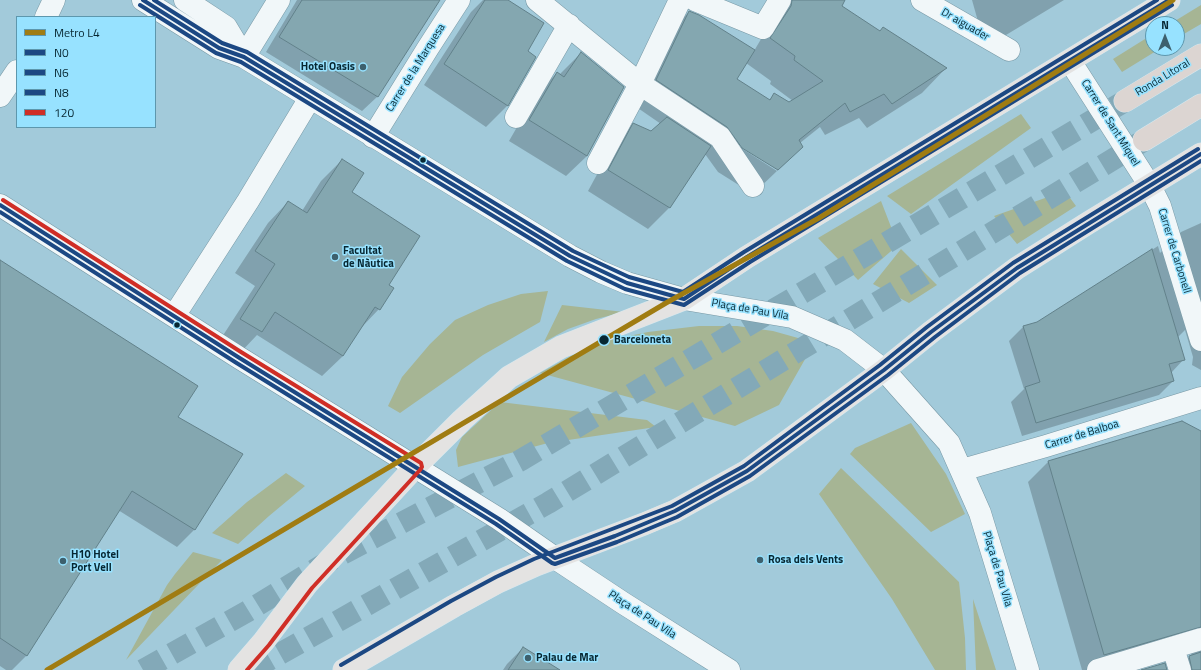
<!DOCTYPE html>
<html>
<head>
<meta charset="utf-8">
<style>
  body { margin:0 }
  #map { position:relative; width:1201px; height:670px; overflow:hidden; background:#a2cada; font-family:"Titillium Web",sans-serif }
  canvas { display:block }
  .legend { position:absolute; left:16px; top:16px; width:140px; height:112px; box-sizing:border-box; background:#97e2ff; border:1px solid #5d97ad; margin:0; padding:5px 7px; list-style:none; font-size:12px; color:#072732 }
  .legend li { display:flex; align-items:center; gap:8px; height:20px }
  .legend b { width:20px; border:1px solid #5d97ad }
  .north { position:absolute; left:1145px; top:16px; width:40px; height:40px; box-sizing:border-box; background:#97e2ff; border:1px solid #5d97ad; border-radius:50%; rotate:0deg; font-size:11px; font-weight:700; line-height:16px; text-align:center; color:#072732 }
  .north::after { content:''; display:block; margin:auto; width:14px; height:18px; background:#3d606d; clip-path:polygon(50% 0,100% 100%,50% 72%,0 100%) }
</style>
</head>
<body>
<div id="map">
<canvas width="1201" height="670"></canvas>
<ul class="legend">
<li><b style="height:5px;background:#a07c12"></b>Metro L4</li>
<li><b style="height:5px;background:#1c4883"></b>N0</li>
<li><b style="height:5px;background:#1c4883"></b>N6</li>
<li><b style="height:5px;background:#1c4883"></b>N8</li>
<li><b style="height:5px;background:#d02e26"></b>120</li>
</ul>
<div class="north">N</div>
</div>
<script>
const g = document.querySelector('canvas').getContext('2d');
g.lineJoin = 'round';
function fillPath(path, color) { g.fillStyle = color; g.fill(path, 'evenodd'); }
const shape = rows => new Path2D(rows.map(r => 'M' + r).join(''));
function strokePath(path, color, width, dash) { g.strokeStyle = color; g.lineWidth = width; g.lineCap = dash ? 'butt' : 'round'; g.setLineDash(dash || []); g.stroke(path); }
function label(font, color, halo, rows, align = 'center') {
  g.font = font + ' "Titillium Web",sans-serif'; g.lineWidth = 3; g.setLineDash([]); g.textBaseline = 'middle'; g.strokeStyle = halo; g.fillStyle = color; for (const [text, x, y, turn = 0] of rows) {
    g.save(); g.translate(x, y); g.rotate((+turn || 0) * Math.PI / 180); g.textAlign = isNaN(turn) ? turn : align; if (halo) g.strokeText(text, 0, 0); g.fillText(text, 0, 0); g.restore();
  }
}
fillPath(shape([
  [1201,5,1201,24,1177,38,1177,24,1170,24],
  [1153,34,1153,48,1161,48,1122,72,1113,59],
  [1021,114,1031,128,911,214,887,196],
  [1065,191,1076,206,1017,244,994,216],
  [881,201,898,245,858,280,818,238],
  [901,249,937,285,909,303,873,284],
  [548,291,540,322,483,355,400,413,388,406,402,377,430,344,455,320,488,305,521,294],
  [562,305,624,312,596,319,568,329,544,342],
  [699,326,737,326,773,331,798,338,812,347,779,405,735,426,540,373,571,356,610,340,648,332],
  [500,402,647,420,656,427,548,443,458,467,456,450,462,437],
  [911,423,946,474,965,514,931,532,850,454,855,448],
  [841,468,959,582,965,638,966,670,935,670,892,599,819,494],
  [286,473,305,486,269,516,238,544,212,533,247,502],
  [193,552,222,560,126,660,167,585,175,574],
  [973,599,990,651,996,670,976,670]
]), '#a6b594');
fillPath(shape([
  [297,0,439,0,377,97,362,111,266,52],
  [483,0,506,0,527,51,535,57,507,106,486,127,424,85,471,12],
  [784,0,840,0,840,7,879,32,946,68,922,93,867,128,859,118,825,135,820,127,800,143,802,147,753,194,718,172,705,154,669,208,648,229,588,191,613,145,633,124,652,133,661,124,632,104,665,36,689,12,754,51],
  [746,63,771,81,770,84,793,101,789,104,775,94,769,100,736,80],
  [739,144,777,168,777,171,738,146],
  [972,0,1064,0,1001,38,979,25],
  [581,53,587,156,566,176,509,141,536,94,557,73,559,75],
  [342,160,350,192,388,285,379,309,360,329,343,356,322,376,257,335,240,353,220,340,255,286,235,273,268,223,288,202,302,211,321,181],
  [1201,223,1201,370,1192,365,1193,357,1185,330,1178,337,1184,359,1171,373,1173,381,1159,395,1022,436,1011,402,1024,389,1009,341,1023,327,1037,323,1158,246,1160,253,1181,232],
  [0,261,177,417,194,530,177,547,118,510,27,655,12,670,6,670,0,666],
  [1201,432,1201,670,1176,670,1189,657,1192,656,1189,650,1100,670,1082,670,1028,482,1048,462],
  [523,648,558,670,503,670,507,664]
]), '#0003');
const building = shape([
  [302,0,440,0,378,97,279,37,302,0],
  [485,0,508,0,544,23,528,51,536,57,508,106,444,64,485,0],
  [792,0,845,0,842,6,880,31,883,27,947,68,892,104,884,94,850,112,845,103,799,140,803,147,778,170,742,148,727,127,656,80,689,11,699,15,755,50,737,79,770,100,774,93,789,102,823,81,794,60,795,56,770,38,791,6,792,0],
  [581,52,624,87,587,156,529,120,557,72,564,77,581,52],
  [667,117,711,146,670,208,608,170,633,123,651,131,667,117],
  [342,159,364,173,352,192,420,236,389,285,394,288,380,310,375,307,343,356,275,312,262,332,240,319,275,264,255,251,288,201,307,213,342,159],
  [1152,249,1185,360,1169,364,1174,381,1036,423,1025,387,1040,382,1023,326,1037,322,1152,249],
  [0,260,198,386,178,417,243,454,195,530,132,491,27,656,0,638,0,260],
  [1182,421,1201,431,1201,627,1104,655,1048,461,1182,421],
  [523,647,560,670,508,670,523,647],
  [1201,652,1201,670,1192,670,1189,656,1201,652],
  [1165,663,1167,670,1141,670,1165,663]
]);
fillPath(building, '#84a7b0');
strokePath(building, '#62818a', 1);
strokePath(shape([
  [143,670,248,611,329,561,521,460,1125,101],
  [251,670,548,503,1143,141]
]), '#83a9b8', 22, [22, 11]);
const minor = shape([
  [143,0,219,48,244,57,570,256,601,272,627,283,684,299,792,317,845,340,884,370,949,443,980,513,1028,670],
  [185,0,226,27,244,57],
  [537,0,640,84,720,137,753,186],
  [695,0,763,28,780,0],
  [922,0,1009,50],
  [46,17,54,0],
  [244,57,279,0],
  [1070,61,1150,186,1160,206,1201,340],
  [0,96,17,71],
  [516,117,569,25],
  [373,137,428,48,459,0],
  [598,163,640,84,680,0],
  [0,205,238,357,499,519,555,558,623,603,729,670],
  [174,316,248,201,310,98],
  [962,470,1046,446,1201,398],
  [1173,648,1180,670],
  [1098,670,1201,639]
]);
const major = shape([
  [239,670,264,641,307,584,416,466,462,420,509,377,561,347,684,299,747,257,1169,0],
  [344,670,454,606,498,582,536,565,644,524,675,511,747,471,884,370,931,332,1017,268,1088,223,1201,154]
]);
const highway = shape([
  [1125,101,1201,55],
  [1144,140,1201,105]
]);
strokePath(minor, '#7798a5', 23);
strokePath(major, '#d5e7ee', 23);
strokePath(highway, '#d5e7ee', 23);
strokePath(minor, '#f1f7f9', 22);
strokePath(major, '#e4e3e2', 22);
strokePath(highway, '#dcd5d2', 22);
strokePath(shape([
  [143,0,219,48,244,57,570,256,627,283,684,299,747,257,1169,0],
  [0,205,238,357,499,519,555,558,615,536,675,511,747,471,884,370,931,332,1017,268,1201,154]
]), '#1c4883', 4);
strokePath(shape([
  [140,5,216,53,241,62,567,261,625,289,684,305,750,262,1172,5],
  [0,212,235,362,496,524,552,563,555,564,617,542,677,517,750,476,888,375,935,337,1020,273,1201,161]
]), '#1c4883', 4);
strokePath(shape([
  [154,0,222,43,247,52,573,251,629,277,683,292,744,252,1157,0],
  [341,665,451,601,496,577,534,559,672,506,744,466,880,365,927,327,1013,263,1198,149]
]), '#1c4883', 4);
strokePath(shape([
  [3,200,241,352,421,463,422,467,420,470,312,588,269,645,247,670]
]), '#d02e26', 4);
strokePath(shape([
  [47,670,666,303,819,218,1173,0]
]), '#a07c12', 5);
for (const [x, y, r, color] of [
  [363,67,4,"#3d606d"],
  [423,160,3.5,"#072732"],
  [335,257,4,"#3d606d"],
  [177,325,3.5,"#072732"],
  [604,340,5.5,"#072732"],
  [760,560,4,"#3d606d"],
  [63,561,4,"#3d606d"],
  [528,658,4,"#3d606d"]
]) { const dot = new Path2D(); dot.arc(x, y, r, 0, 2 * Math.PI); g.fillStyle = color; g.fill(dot); strokePath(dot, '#97e2ff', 1.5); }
label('11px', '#072732', '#97e2ff', [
  ["Dr aiguader",965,25,30],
  ["Carrer de la Marquesa",416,68,-58],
  ["Ronda Litoral",1163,78,-31],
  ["Carrer de Sant Miquel",1110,123,58],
  ["Carrer de Carbonell",1174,251,73],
  ["Plaça de Pau Vila",750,310,10],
  ["Carrer de Balboa",1082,435,-17],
  ["Plaça de Pau Vila",997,569,73],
  ["Plaça de Pau Vila",642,615,33]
]);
label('bold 11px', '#072732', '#97e2ff', [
  ["Hotel Oasis",355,67,"right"],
  ["Facultat",343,251],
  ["de Nàutica",343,264],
  ["H10 Hotel",71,555],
  ["Port Vell",71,568],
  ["Rosa dels Vents",768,560],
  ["Palau de Mar",536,658]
], 'left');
label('bold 11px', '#072732', '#97e2ff', [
  ["Barceloneta",614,340]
], 'left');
</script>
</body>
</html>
